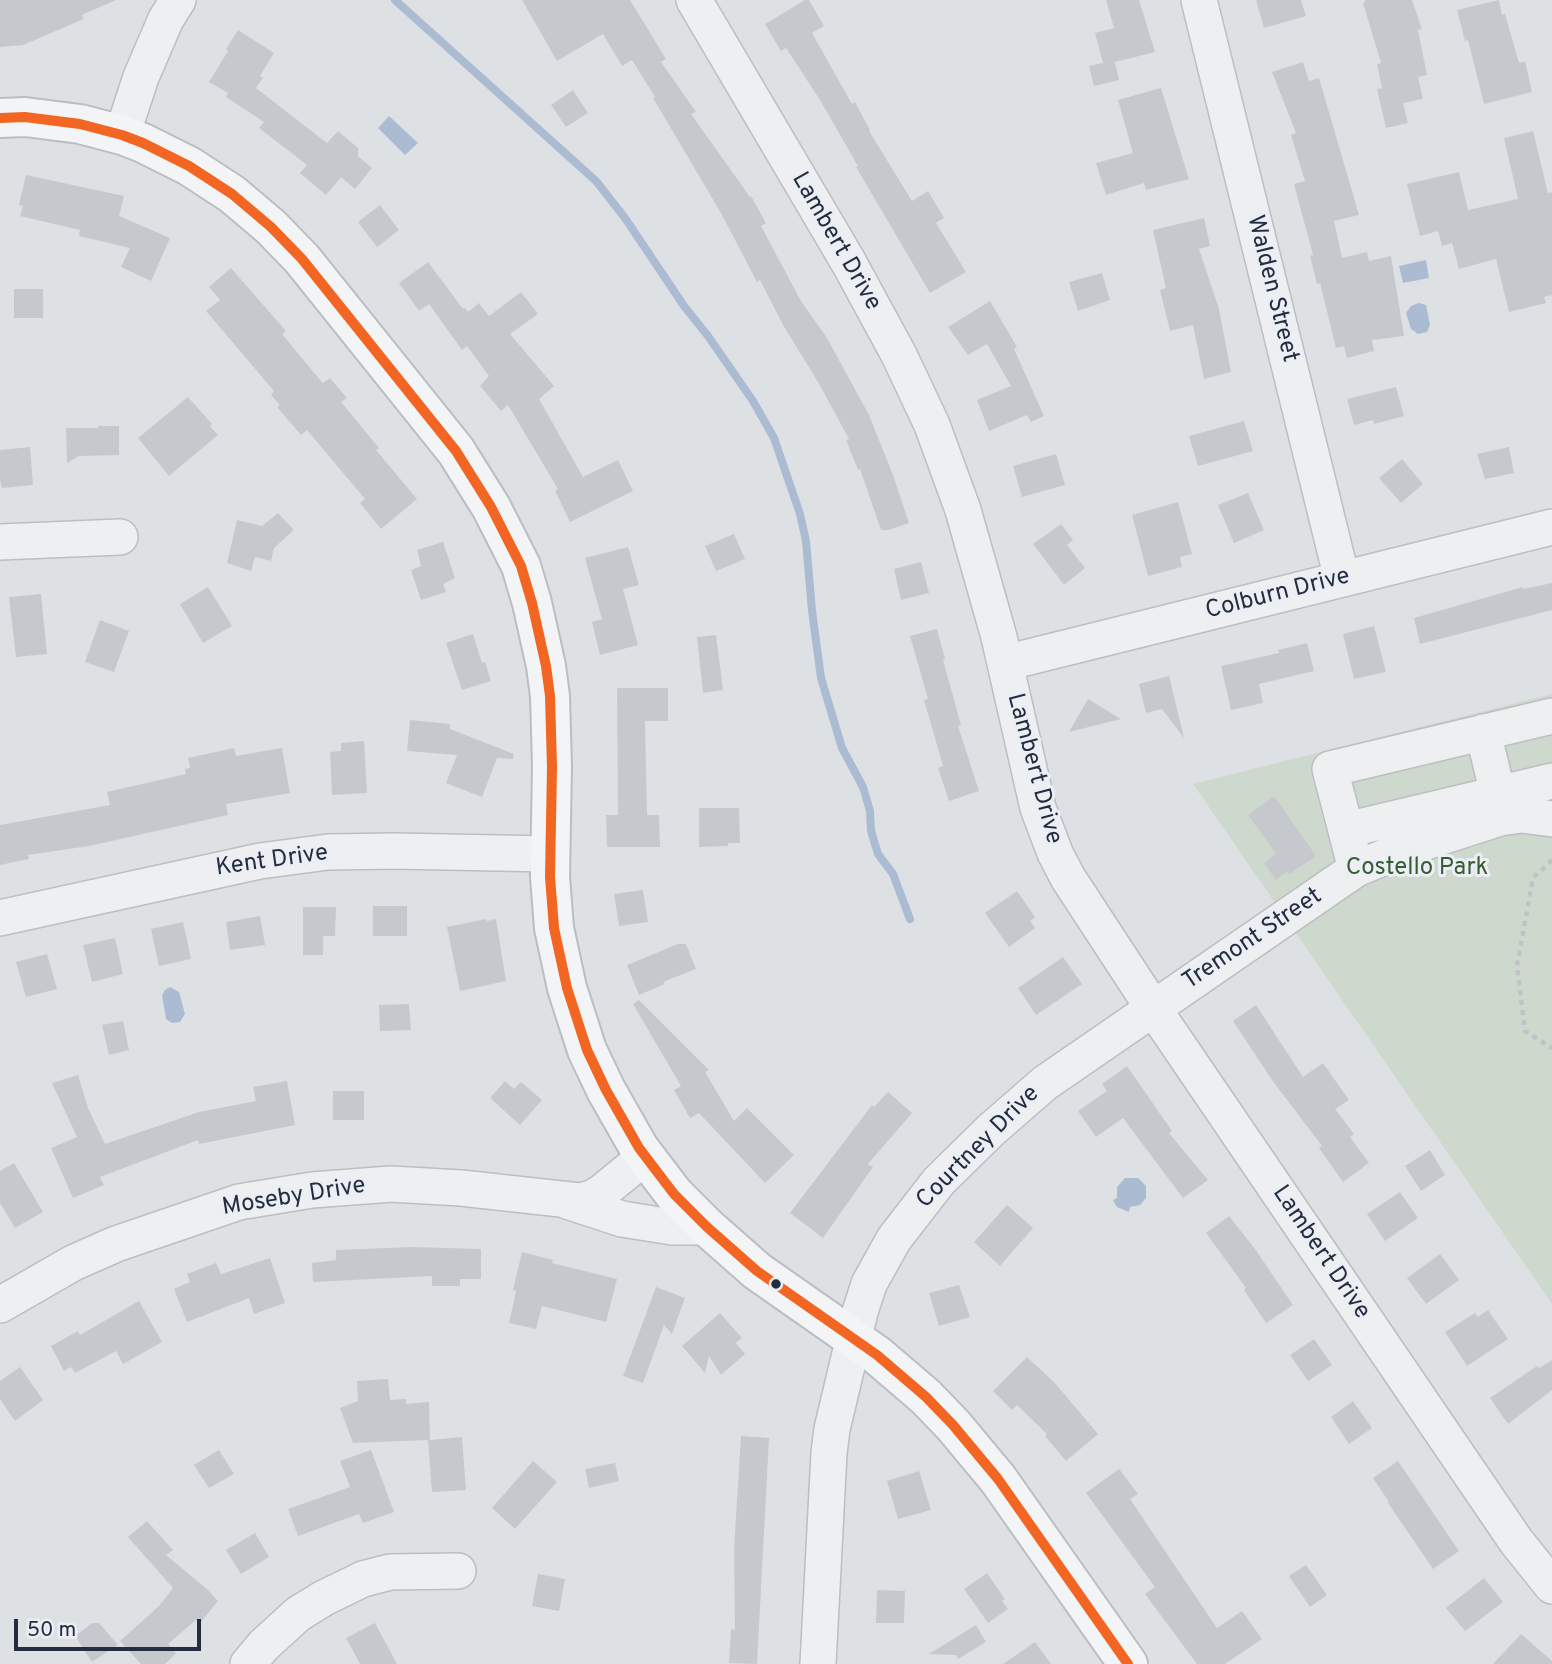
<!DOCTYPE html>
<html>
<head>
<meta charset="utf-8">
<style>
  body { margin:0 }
  #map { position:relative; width:1552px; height:1664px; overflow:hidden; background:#dee1e4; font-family:Overpass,sans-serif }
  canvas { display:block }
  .scale { position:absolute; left:14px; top:1619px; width:187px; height:32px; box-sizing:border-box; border:4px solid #242d3f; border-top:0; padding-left:9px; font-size:21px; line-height:24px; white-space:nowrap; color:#242d3f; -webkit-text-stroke:5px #ebeff5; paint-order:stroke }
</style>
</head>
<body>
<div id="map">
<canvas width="1552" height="1664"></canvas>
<div class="scale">50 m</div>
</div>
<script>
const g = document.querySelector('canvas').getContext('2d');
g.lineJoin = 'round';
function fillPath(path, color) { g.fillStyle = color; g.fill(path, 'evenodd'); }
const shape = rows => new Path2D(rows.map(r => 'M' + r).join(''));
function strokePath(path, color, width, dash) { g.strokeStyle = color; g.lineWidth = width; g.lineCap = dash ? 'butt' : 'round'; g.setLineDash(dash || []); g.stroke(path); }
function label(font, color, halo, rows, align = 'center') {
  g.font = font + ' Overpass,sans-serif'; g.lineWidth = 6; g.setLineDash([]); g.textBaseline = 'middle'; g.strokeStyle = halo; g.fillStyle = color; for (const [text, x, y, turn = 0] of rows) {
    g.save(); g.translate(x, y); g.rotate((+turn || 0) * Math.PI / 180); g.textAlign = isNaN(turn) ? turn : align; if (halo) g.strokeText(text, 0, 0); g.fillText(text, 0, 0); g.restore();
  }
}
fillPath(shape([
  [1552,694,1552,1304,1193,784]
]), '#ced9ce');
fillPath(shape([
  [389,116,418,143,405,155,378,128],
  [1426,260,1429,278,1403,283,1399,266],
  [1419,303,1426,305,1430,325,1427,332,1418,334,1411,329,1406,313,1411,306],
  [170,987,179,992,185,1014,180,1022,172,1023,166,1019,162,995,165,990],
  [1125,1178,1138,1178,1146,1186,1146,1198,1140,1205,1130,1207,1129,1212,1117,1207,1113,1200,1117,1198,1117,1187]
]), '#aabbd2');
strokePath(shape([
  [395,0,596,181,625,218,684,306,708,336,753,401,774,438,800,514,806,541,812,611,821,678,842,748,863,787,870,811,871,831,878,854,893,874,910,919]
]), '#aabbd2', 8);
fillPath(shape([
  [0,0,116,0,82,15,84,19,23,45,0,47],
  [522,0,630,0,666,59,661,62,696,112,691,114,750,197,751,196,766,223,761,226,801,301,827,338,869,415,893,475,909,523,889,530,881,530,860,469,858,470,846,440,849,439,818,382,783,325,760,280,757,282,721,213,653,98,655,97,632,60,622,66,603,34,557,61],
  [805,0,809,0,824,26,812,33,852,104,855,102,870,130,869,131,912,201,928,191,944,218,936,223,966,272,930,293,856,167,858,166,820,100,786,48,781,51,765,24],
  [1106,0,1139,0,1155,52,1115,62,1119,80,1094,86,1089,66,1103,63,1095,33,1114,28],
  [1256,0,1301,0,1306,16,1264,28],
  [1365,0,1412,0,1422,29,1418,30,1427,75,1418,77,1423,99,1403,103,1408,123,1386,128,1377,89,1382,88,1377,64,1381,63,1363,3,1365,2],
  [1499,0,1502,15,1505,14,1519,63,1525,61,1532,92,1484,104,1468,40,1465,41,1457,10],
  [238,30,274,53,260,76,263,78,256,88,327,143,338,131,358,148,358,156,372,168,355,189,341,177,326,195,300,173,307,165,259,128,264,122,226,97,228,93,209,82,228,51,226,49],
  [1303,62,1309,81,1319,78,1359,215,1334,221,1342,258,1367,252,1369,261,1391,256,1404,336,1372,340,1374,351,1347,358,1344,346,1336,348,1320,283,1317,284,1310,256,1313,255,1294,184,1305,181,1291,135,1296,133,1272,72],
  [1161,88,1189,179,1146,190,1144,183,1106,195,1096,163,1133,153,1118,100],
  [573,90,588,113,566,127,551,105],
  [1533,131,1548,193,1552,192,1552,295,1544,297,1546,303,1509,312,1496,259,1459,269,1452,243,1442,246,1438,231,1420,236,1407,184,1459,172,1468,210,1518,199,1504,138],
  [26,175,124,196,119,216,170,238,151,281,121,267,130,248,79,236,80,230,20,216,23,206,19,205],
  [380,205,399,230,377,247,358,222],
  [1204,218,1210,246,1199,249,1219,309,1231,372,1204,379,1193,325,1170,331,1160,290,1166,288,1153,230],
  [428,262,463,309,465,308,468,312,479,303,489,316,521,292,538,314,510,334,554,386,539,399,583,477,618,460,633,491,570,522,555,491,558,489,508,405,501,411,480,386,489,376,467,346,462,350,429,304,419,311,399,283],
  [231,268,286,331,282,334,316,375,323,383,330,378,347,398,341,402,379,448,376,450,417,499,381,529,360,503,365,499,307,430,301,435,277,407,280,405,271,395,274,391,206,311,220,300,209,287],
  [1102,273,1110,300,1078,311,1069,282],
  [14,289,43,289,43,318,14,318],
  [990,301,1017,347,1014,349,1044,416,1031,422,1027,415,989,431,977,400,1011,386,987,344,968,355,948,327],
  [1396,387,1404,416,1374,424,1373,420,1354,425,1347,399],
  [188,397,212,424,210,426,218,435,169,476,138,438],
  [1244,421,1253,451,1198,466,1189,436],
  [98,426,119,426,119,455,79,456,67,463,66,428,98,428],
  [30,447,33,485,2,488,0,480,0,450],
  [1509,447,1514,473,1485,479,1477,454],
  [1056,454,1065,485,1022,497,1013,466],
  [1402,459,1423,484,1401,503,1379,478],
  [1248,493,1264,530,1234,543,1218,505],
  [1178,502,1192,554,1180,557,1182,567,1148,576,1132,515],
  [278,513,294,530,274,548,271,561,255,557,251,571,227,563,237,520,262,526],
  [1061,524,1073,540,1067,545,1085,568,1064,585,1033,544],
  [734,534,745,559,716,571,705,546],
  [443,542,455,578,443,584,446,592,421,600,411,570,421,566,417,550],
  [628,547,639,585,623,589,638,645,600,655,592,622,602,619,585,558],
  [921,562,929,593,901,600,894,569],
  [1552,583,1552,610,1420,644,1414,618,1523,587,1523,589],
  [208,587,232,626,203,643,180,604],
  [41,594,47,654,16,657,9,597],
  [100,620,129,631,114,672,85,662],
  [1374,626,1386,672,1354,679,1343,634],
  [937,629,945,659,943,660,961,725,958,726,979,791,949,801,938,768,943,766,924,700,928,699,910,636],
  [473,634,482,663,485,662,491,681,462,690,446,643],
  [716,635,723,690,703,693,697,637],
  [1307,643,1314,671,1259,684,1263,703,1231,710,1221,666,1279,653,1278,650],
  [1169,676,1184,738,1162,709,1146,713,1139,684],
  [617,688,668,688,668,721,645,721,647,815,659,815,660,847,607,847,606,815,618,815],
  [1088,699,1121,719,1069,732],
  [410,720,450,724,450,729,514,754,513,759,497,758,482,797,446,783,457,755,407,751],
  [364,741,367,793,332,795,330,752,341,751,341,743],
  [234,748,236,756,282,748,290,793,226,804,228,815,89,846,28,855,29,859,0,865,0,825,110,805,107,792,186,774,185,769,190,768,188,758],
  [1274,796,1316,856,1290,874,1288,871,1276,880,1264,863,1276,854,1248,815],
  [699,808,739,808,740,843,728,843,728,846,699,847],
  [643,890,648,922,619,926,614,894],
  [1017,891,1035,917,1030,921,1035,928,1009,947,985,913],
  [373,906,407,906,407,936,373,936],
  [303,907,336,907,335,936,323,936,323,955,303,955],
  [260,916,265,945,230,950,226,922],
  [486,919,487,921,496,919,506,981,460,991,447,927],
  [183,922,191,959,159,966,151,929],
  [115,938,123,974,92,982,83,945],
  [678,944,686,944,696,969,663,982,665,984,639,995,627,965],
  [47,954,57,989,26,997,16,962],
  [1063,957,1082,984,1036,1015,1018,988],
  [639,1000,709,1070,705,1072,734,1121,747,1108,794,1155,765,1183,699,1113,690,1118,674,1090,681,1086,633,1004],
  [409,1004,411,1030,380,1031,379,1005],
  [1256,1005,1303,1077,1323,1063,1349,1100,1335,1109,1354,1134,1350,1137,1369,1163,1343,1182,1319,1148,1322,1146,1272,1080,1233,1021],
  [123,1021,129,1050,109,1055,102,1025],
  [1127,1066,1172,1131,1169,1133,1208,1180,1183,1198,1123,1118,1096,1137,1078,1111,1107,1091,1102,1084],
  [78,1075,88,1108,105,1144,199,1112,256,1101,253,1087,287,1081,295,1125,199,1144,198,1140,100,1177,104,1185,73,1198,51,1148,77,1137,52,1083],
  [505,1081,514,1089,521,1082,542,1100,520,1125,490,1098],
  [333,1091,364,1091,364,1120,333,1120],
  [888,1092,912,1113,868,1164,873,1167,823,1238,790,1213,872,1105,874,1107],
  [1430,1150,1445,1175,1421,1191,1405,1166],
  [14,1163,43,1212,15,1228,0,1203,0,1171],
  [1400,1192,1418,1218,1385,1241,1367,1214],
  [1007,1205,1033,1228,1000,1266,974,1242],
  [1229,1216,1255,1249,1293,1305,1266,1323,1244,1290,1246,1288,1206,1233],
  [412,1247,481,1249,481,1279,460,1279,460,1286,432,1286,432,1276,313,1282,312,1263,336,1260,336,1250],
  [522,1252,553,1260,552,1263,617,1279,606,1322,542,1306,536,1329,509,1323,516,1291,513,1290],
  [1440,1254,1459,1280,1426,1304,1407,1278],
  [270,1258,285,1303,254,1314,249,1298,187,1322,174,1289,190,1282,187,1274,216,1263,221,1274],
  [959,1285,970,1317,939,1326,929,1293],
  [656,1287,685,1298,672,1334,664,1325,643,1383,623,1376],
  [139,1301,162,1342,123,1364,116,1351,75,1373,71,1367,64,1371,51,1346,78,1331,80,1335],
  [1488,1310,1508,1339,1467,1366,1445,1332,1475,1313,1478,1317],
  [720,1313,742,1338,736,1343,745,1354,721,1375,709,1356,705,1373,682,1346],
  [1314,1339,1332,1365,1308,1381,1290,1355],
  [1027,1357,1054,1382,1098,1434,1066,1461,1045,1436,1047,1434,1017,1405,1012,1410,993,1391],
  [1552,1360,1552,1390,1508,1424,1490,1398,1537,1366,1539,1368],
  [20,1367,43,1400,15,1421,0,1399,0,1381],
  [388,1379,390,1400,406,1399,406,1404,429,1402,430,1440,462,1437,466,1490,432,1492,428,1440,353,1443,340,1408,358,1401,357,1381],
  [1353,1401,1372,1428,1349,1444,1331,1417],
  [741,1436,769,1438,757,1664,729,1663,731,1629,735,1630,734,1549],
  [219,1450,234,1474,209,1488,194,1465],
  [371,1450,394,1512,363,1523,359,1514,298,1536,288,1509,350,1487,340,1461],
  [533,1461,557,1482,515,1529,492,1508],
  [1398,1461,1459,1551,1433,1569,1388,1503,1389,1502,1373,1478],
  [615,1463,619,1481,589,1488,585,1469],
  [1119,1469,1138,1494,1130,1499,1217,1628,1242,1611,1262,1639,1225,1664,1197,1664,1145,1594,1155,1587,1086,1493],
  [919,1471,931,1510,898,1519,887,1481],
  [147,1521,173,1550,166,1555,207,1589,218,1601,200,1623,196,1620,168,1644,176,1653,165,1664,141,1664,120,1641,159,1606,173,1588,128,1537],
  [255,1533,269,1557,241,1574,226,1550],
  [1306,1565,1327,1595,1310,1607,1289,1576],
  [987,1573,1005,1599,1002,1601,1008,1609,988,1623,964,1589],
  [538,1574,565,1579,559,1611,532,1606],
  [1484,1578,1503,1602,1465,1631,1446,1608],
  [877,1590,905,1591,904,1623,876,1623],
  [92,1623,99,1623,118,1645,92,1662,75,1636],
  [375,1623,397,1664,360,1664,346,1638],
  [976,1625,986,1642,958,1659,956,1655,929,1654],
  [1521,1634,1552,1661,1552,1664,1493,1664],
  [1035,1642,1051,1664,1003,1664]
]), '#c5c9cd');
const minor = shape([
  [694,0,849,263,899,355,932,425,963,510,999,637,1038,808,1055,853,1068,878,1153,1008,1516,1541,1552,1586],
  [1199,0,1342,579],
  [122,135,141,77,166,19,178,0],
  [0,542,120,537],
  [1005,663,1552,527],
  [1483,732,1498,794],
  [1346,830,1552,781],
  [1356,869,1330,769,1552,716],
  [0,918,260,861,328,852,395,851,550,854],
  [567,1201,622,1219,672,1227,707,1227],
  [0,1305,73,1263,116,1244,239,1202,312,1190,391,1184,461,1188,579,1201,592,1198,602,1192,646,1156],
  [248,1664,264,1645,298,1614,324,1598,363,1579,390,1572,458,1571],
  [818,1664,829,1453,832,1429,860,1312,869,1284,894,1239,939,1181,991,1130,1045,1083,1356,869,1404,849,1500,818,1522,815,1552,819]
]);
const major = shape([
  [0,118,25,117,80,124,122,135,143,143,189,166,232,194,271,227,302,259,456,451,491,507,521,566,532,603,546,666,550,696,552,767,550,877,554,928,567,988,587,1050,606,1090,639,1148,674,1194,707,1227,757,1271,877,1355,926,1397,953,1425,998,1479,1128,1664]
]);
strokePath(minor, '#bbbec2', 38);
strokePath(major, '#babec2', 42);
strokePath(shape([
  [1552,860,1533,878,1517,966,1525,1031,1552,1048]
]), '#c0c2c7', 4.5, [5, 5]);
strokePath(minor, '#edeff1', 35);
strokePath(major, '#f2f4f5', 38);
strokePath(shape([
  [0,118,25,117,80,124,122,135,143,143,189,166,232,194,271,227,302,259,456,451,491,507,521,566,532,603,546,666,550,696,552,767,550,877,554,928,567,988,587,1050,606,1090,639,1148,674,1194,707,1227,757,1271,877,1355,926,1397,953,1425,998,1479,1128,1664]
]), '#f26522', 10);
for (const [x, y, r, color] of [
  [776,1284,6,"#242d3f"]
]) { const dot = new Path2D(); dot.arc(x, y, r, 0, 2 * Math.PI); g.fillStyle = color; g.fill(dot); strokePath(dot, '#ebeff5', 2.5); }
label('24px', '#242d3f', '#ebeff5', [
  ["Lambert Drive",835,242,60],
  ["Walden Street",1271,289,76],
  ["Colburn Drive",1278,595,-14],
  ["Lambert Drive",1033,769,75],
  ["Kent Drive",272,862,-8],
  ["Tremont Street",1253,940,-34],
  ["Courtney Drive",979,1148,-45],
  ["Moseby Drive",294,1198,-9],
  ["Lambert Drive",1320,1253,56]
]);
label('24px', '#365c30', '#ebeff5', [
  ["Costello Park",1417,869]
]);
</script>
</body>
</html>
